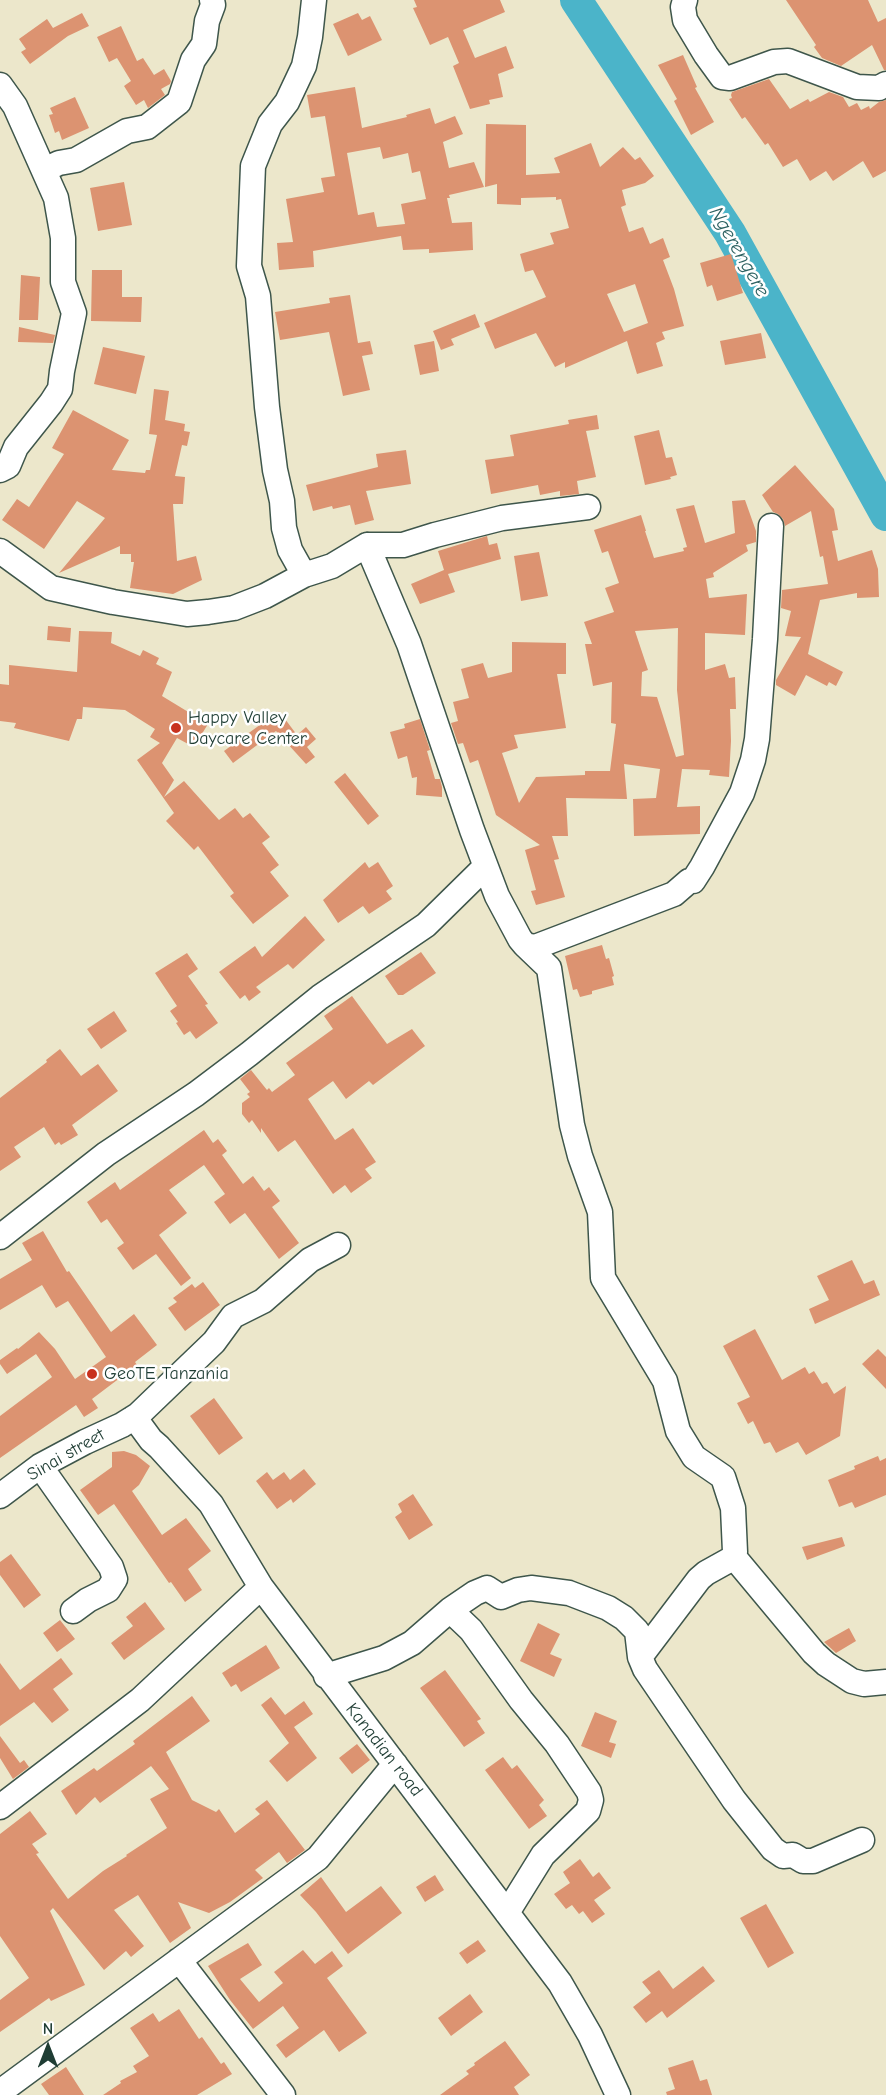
<!DOCTYPE html>
<html>
<head>
<meta charset="utf-8">
<style>
  body { margin:0 }
  #map { position:relative; width:886px; height:2095px; overflow:hidden; background:#ece7cb; font-family:"Comic Neue",sans-serif }
  canvas { display:block }
  .north { position:absolute; left:18px; top:2017px; width:60px; height:60px; -webkit-text-stroke:4px #fff; paint-order:stroke; rotate:0deg; font-size:16px; font-weight:700; line-height:24px; text-align:center; color:#1f3d34 }
  .north::after { content:''; display:block; margin:auto; width:21px; height:27px; background:#1f3d34; clip-path:polygon(50% 0,100% 100%,50% 72%,0 100%) }
</style>
</head>
<body>
<div id="map">
<canvas width="886" height="2095"></canvas>
<div class="north">N</div>
</div>
<script>
const g = document.querySelector('canvas').getContext('2d');
g.lineJoin = 'round';
const shape = rows => new Path2D(rows.map(r => 'M' + r).join(''));
function strokePath(path, color, width, dash) { g.strokeStyle = color; g.lineWidth = width; g.lineCap = dash ? 'butt' : 'round'; g.setLineDash(dash || []); g.stroke(path); }
function fillPath(path, color) { g.fillStyle = color; g.fill(path, 'evenodd'); }
function label(font, color, halo, rows, align = 'center') {
  g.font = font + ' "Comic Neue",sans-serif'; g.lineWidth = 5; g.setLineDash([]); g.textBaseline = 'middle'; g.strokeStyle = halo; g.fillStyle = color; for (const [text, x, y, turn = 0] of rows) {
    g.save(); g.translate(x, y); g.rotate((+turn || 0) * Math.PI / 180); g.textAlign = isNaN(turn) ? turn : align; if (halo) g.strokeText(text, 0, 0); g.fillText(text, 0, 0); g.restore();
  }
}
strokePath(shape([
  [576,0,730,233,886,515]
]), '#4bb4c9', 32);
fillPath(shape([
  [414,0,500,0,505,12,463,30,475,58,506,46,514,68,498,74,503,97,489,100,490,104,470,109,453,66,459,63,448,37,430,45,413,8,417,7],
  [786,0,868,0,878,22,886,18,886,70,884,70,872,45,841,66,822,58,814,47,816,45],
  [82,13,89,26,68,36,30,64,21,52,26,49,19,39,47,19,53,28],
  [358,13,362,20,370,16,382,40,348,56,333,24],
  [121,26,137,61,143,58,154,75,164,69,171,81,170,84,161,89,165,95,148,108,144,100,136,105,124,86,131,81,117,58,109,62,97,37],
  [683,55,697,87,695,88,714,122,691,135,674,101,677,99,658,65],
  [769,79,790,109,808,99,810,102,829,92,843,97,849,107,857,103,861,110,869,106,870,109,879,102,886,100,886,171,873,178,863,161,833,181,826,171,810,181,797,159,783,167,768,143,765,145,745,117,742,119,729,99,732,98,731,95,732,92],
  [355,87,362,128,407,117,406,115,430,108,435,124,455,116,463,134,443,142,449,168,474,162,484,187,449,195,450,198,447,198,452,223,472,222,473,250,429,253,429,249,403,250,401,236,313,251,314,267,279,270,277,243,293,242,286,199,324,192,321,178,335,176,325,116,311,118,307,95],
  [380,147,383,159,408,153,412,173,420,171,426,199,401,204,405,224,377,227,374,212,358,215,347,153],
  [75,97,89,128,62,140,59,131,55,133,49,115,53,114,50,108],
  [486,124,526,125,526,175,560,173,554,158,591,143,600,167,623,147,635,160,640,157,654,176,645,183,622,190,626,205,621,207,629,232,643,227,650,244,663,238,670,257,663,260,674,289,684,326,662,332,665,339,656,343,663,366,637,374,627,341,565,368,565,362,555,367,536,333,495,349,484,323,546,297,533,270,525,272,520,254,554,244,550,233,569,228,561,199,556,200,556,197,521,198,521,205,497,204,497,184,485,187],
  [635,284,648,323,624,332,607,294],
  [124,182,132,225,98,231,90,188],
  [731,254,743,293,717,301,712,285,707,287,700,263],
  [92,270,122,270,122,297,142,297,141,322,91,321],
  [21,275,40,277,38,320,19,320],
  [350,295,358,343,370,341,373,354,362,356,370,390,343,396,329,332,280,340,275,312,330,303,329,298],
  [475,314,480,327,451,339,454,345,441,350,433,331],
  [19,327,55,335,53,343,18,342],
  [761,333,766,358,725,365,720,341],
  [434,341,439,371,420,375,414,345],
  [103,347,145,356,136,394,94,384],
  [154,389,169,391,165,420,185,424,184,431,190,432,187,446,182,445,175,476,185,477,183,504,173,504,177,561,196,556,202,580,173,594,130,588,134,562,131,562,131,554,120,554,120,546,59,573,105,518,77,501,44,549,2,520,17,499,29,507,64,454,52,448,73,410,129,440,112,470,145,473,146,470,150,470,157,435,149,434],
  [597,415,599,429,586,431,596,477,577,481,579,494,560,496,560,491,540,495,538,485,491,494,485,460,514,456,510,435,569,424,568,420],
  [659,430,666,458,672,457,677,475,670,477,671,479,645,485,634,436],
  [406,450,411,484,366,491,374,520,355,525,350,505,333,509,332,506,313,511,306,485,378,467,376,454],
  [795,465,834,509,838,530,832,531,838,561,872,550,878,569,879,597,857,598,857,593,820,600,808,654,843,672,836,686,829,682,827,686,806,675,795,696,776,685,776,680,801,637,785,636,791,611,781,608,782,590,828,584,823,556,820,557,811,511,785,526,783,519,778,514,773,512,762,495],
  [745,500,756,531,756,542,746,545,748,551,713,573,714,577,706,579,709,598,747,594,745,635,705,633,705,670,725,664,729,678,735,677,736,709,730,709,731,741,729,777,709,775,710,770,682,769,677,807,700,806,700,834,634,836,633,799,656,798,660,769,624,764,627,799,566,798,568,836,552,836,559,859,554,860,565,897,536,905,531,891,536,890,525,850,540,845,496,815,478,760,470,763,463,743,458,744,451,723,458,721,453,702,469,698,461,669,483,663,488,678,512,672,512,642,566,643,566,674,557,674,566,728,514,735,518,748,502,753,519,803,536,777,585,775,585,771,610,771,616,724,611,723,612,682,593,686,585,644,592,644,584,622,614,612,605,588,619,583,608,551,602,553,594,530,641,515,646,531,645,531,654,558,684,551,683,548,687,547,676,509,694,505,705,543,735,533,732,501],
  [678,628,677,690,684,755,676,757,657,697,641,696,642,672,648,670,635,631],
  [487,536,489,545,497,543,501,559,448,574,455,592,420,604,411,584,444,570,438,551],
  [539,552,548,596,521,601,514,556],
  [48,626,71,628,70,642,47,640],
  [79,631,112,632,111,643,140,656,143,650,159,658,156,664,172,672,162,696,208,724,195,745,190,745,177,738,162,763,174,780,164,797,184,781,219,820,235,808,243,818,250,813,270,837,262,843,279,865,270,872,289,896,253,924,230,896,234,893,198,846,194,850,166,821,174,813,137,760,160,743,150,737,155,729,125,710,83,707,82,719,77,719,69,741,14,728,16,723,0,721,0,684,9,685,9,665,77,672],
  [279,711,297,735,306,727,316,739,307,747,315,757,306,764,276,731,233,763,224,751],
  [420,719,430,750,427,751,435,779,440,779,442,787,442,797,416,795,417,777,412,778,407,756,398,759,390,732,405,728,404,724],
  [345,773,379,816,368,825,334,782],
  [365,862,369,868,378,862,393,886,386,891,392,899,369,914,363,906,338,923,323,900],
  [305,916,325,940,293,969,288,964,256,987,261,992,249,1001,245,995,240,999,219,972,255,946,262,957],
  [602,945,606,959,609,958,614,976,612,977,614,985,592,991,592,994,580,997,577,989,573,990,565,956],
  [421,952,436,973,403,995,398,995,385,976],
  [187,953,198,969,188,976,208,1004,205,1005,218,1023,196,1039,190,1031,184,1035,176,1023,178,1022,170,1011,177,1006,155,973],
  [352,996,387,1044,412,1029,425,1046,373,1085,369,1081,346,1099,333,1081,308,1099,335,1140,353,1128,376,1162,365,1169,372,1178,351,1193,345,1185,333,1194,295,1140,278,1152,261,1128,261,1133,252,1120,249,1123,242,1114,242,1103,250,1097,247,1094,250,1092,240,1079,251,1070,267,1090,269,1088,272,1092,295,1075,286,1063,333,1029,324,1016],
  [114,1011,127,1031,101,1049,87,1029],
  [60,1049,81,1076,98,1064,118,1091,72,1125,78,1135,61,1145,59,1142,55,1145,44,1127,14,1147,21,1157,0,1171,0,1098,47,1062,46,1060],
  [204,1130,213,1143,218,1139,227,1151,222,1155,243,1184,253,1176,264,1191,269,1187,280,1201,272,1207,299,1243,279,1259,245,1213,230,1224,214,1202,225,1194,204,1165,169,1190,187,1213,159,1235,191,1278,181,1286,156,1254,133,1270,117,1248,124,1243,107,1219,101,1223,87,1202,115,1182,120,1190],
  [43,1231,67,1272,69,1271,111,1332,134,1314,157,1345,135,1362,137,1365,92,1399,98,1408,84,1417,76,1405,0,1458,0,1416,52,1377,36,1354,7,1374,0,1364,0,1360,17,1348,18,1349,39,1332,55,1349,75,1379,106,1357,68,1301,56,1308,42,1285,0,1310,0,1279,32,1260,22,1243],
  [852,1260,864,1284,874,1280,880,1295,815,1324,809,1309,829,1300,817,1276],
  [203,1282,220,1305,185,1331,168,1308,177,1302,173,1298,192,1284,195,1288],
  [755,1329,782,1380,805,1367,809,1374,814,1371,822,1384,827,1382,834,1394,846,1386,840,1436,806,1455,798,1442,776,1453,770,1442,764,1444,753,1421,748,1424,737,1403,750,1397,723,1346],
  [878,1349,886,1357,886,1389,862,1364],
  [214,1398,243,1438,219,1455,190,1416],
  [124,1451,136,1455,150,1466,139,1485,132,1491,162,1535,186,1518,211,1551,188,1569,202,1590,185,1602,171,1582,169,1583,114,1504,98,1515,80,1490,112,1467,112,1452],
  [878,1456,880,1461,886,1458,886,1495,855,1508,852,1502,839,1507,828,1480,855,1469,854,1466],
  [304,1469,316,1484,293,1503,291,1499,277,1509,256,1481,267,1472,273,1480,284,1472,290,1480],
  [413,1494,433,1525,409,1540,395,1517,402,1512,398,1504],
  [842,1537,845,1546,807,1560,802,1547],
  [11,1554,41,1595,24,1608,0,1575,0,1562],
  [145,1602,165,1629,124,1660,111,1643,133,1626,126,1617],
  [60,1620,75,1639,57,1652,43,1633],
  [538,1623,560,1634,550,1654,562,1659,554,1677,520,1661],
  [849,1628,856,1641,836,1653,824,1642],
  [266,1645,280,1668,241,1692,236,1684,231,1687,222,1673],
  [61,1658,73,1674,53,1689,69,1710,52,1723,34,1702,0,1726,0,1663,20,1690],
  [445,1670,481,1719,477,1721,485,1733,464,1747,420,1688],
  [192,1696,210,1721,166,1752,192,1800,216,1812,219,1809,235,1833,260,1814,255,1809,267,1800,305,1850,287,1863,279,1852,255,1870,263,1878,230,1902,209,1913,178,1902,191,1928,170,1943,138,1895,114,1910,144,1946,131,1957,126,1951,104,1970,53,1908,50,1911,85,1985,51,2001,49,1998,0,2032,0,2000,29,1978,0,1936,0,1834,30,1811,47,1834,32,1844,39,1853,36,1854,68,1899,103,1871,127,1856,126,1855,167,1828,150,1799,169,1789,151,1766,100,1803,95,1797,76,1815,61,1791,94,1768,97,1771,135,1744,133,1741],
  [271,1697,285,1715,304,1701,313,1714,294,1727,317,1758,287,1782,269,1761,289,1743,261,1705],
  [595,1712,617,1721,609,1742,616,1744,611,1758,581,1746],
  [0,1736,20,1763,24,1760,29,1767,13,1779,0,1758],
  [357,1744,370,1760,352,1774,339,1758],
  [503,1757,512,1769,517,1765,544,1800,539,1805,547,1816,529,1829,485,1770],
  [580,1859,593,1877,599,1872,611,1888,594,1900,605,1914,592,1923,583,1911,579,1914,572,1905,566,1909,554,1894,570,1883,563,1872],
  [435,1875,444,1890,425,1902,416,1887],
  [321,1877,346,1912,381,1886,402,1913,348,1954,316,1912,300,1895],
  [766,1904,794,1953,768,1968,740,1918],
  [478,1940,486,1951,467,1964,459,1953],
  [248,1943,262,1965,240,1979,259,2002,283,1983,274,1972,303,1950,315,1964,332,1951,343,1966,327,1978,367,2033,339,2052,324,2030,286,2058,276,2045,299,2028,283,2006,253,2029,230,2000,208,1966],
  [703,1966,715,1981,667,2018,662,2011,646,2023,633,2007,651,1993,642,1982,659,1970,673,1989],
  [470,1994,483,2012,451,2036,438,2018],
  [179,2009,199,2039,202,2037,221,2064,224,2062,232,2074,197,2095,103,2095,121,2083,120,2081,137,2072,133,2066,149,2056,130,2028,153,2013,159,2022],
  [505,2041,530,2075,514,2087,519,2095,440,2095,469,2074,466,2071,475,2065,474,2063],
  [693,2060,700,2081,707,2079,712,2095,667,2095,666,2092,675,2089,668,2068],
  [66,2067,84,2095,49,2095,41,2084]
]), '#dc9371');
const minor = shape([
  [685,0,683,7,685,20,706,55,722,77,730,78,774,62,788,61,857,87,879,88,886,84],
  [0,85,15,106,56,198,63,238,63,282,74,313,62,371,60,389,51,403,16,447,8,466,0,470],
  [44,170,59,163,76,160,127,131,147,127,179,102,193,60,204,44,207,21,213,5,212,0],
  [367,545,409,644,472,830,497,896,520,939,525,945,535,947,674,894,689,881,693,881,702,867,742,793,753,760,757,739,765,639,771,526],
  [0,551,51,588,113,602,187,614,208,612,234,608,265,596,304,575,332,566,367,545,403,545,435,535,502,518,588,507],
  [304,575,290,550,284,528,282,501,275,470,267,407,258,296,249,266,253,166,270,124,287,102,304,66,310,37,314,0],
  [525,945,549,968,572,1125,580,1156,600,1212,603,1278,665,1381,678,1431,694,1457,723,1477,733,1508,735,1552,733,1558,706,1573,699,1579,640,1657],
  [0,1237,106,1154,196,1094,249,1054,320,997,426,925,485,867],
  [133,1418,140,1425,151,1440,159,1447,211,1504,261,1587,560,1983,590,2035,618,2095],
  [40,1466,111,1567,115,1579,108,1590,88,1600,73,1611],
  [0,1496,40,1466,85,1442,122,1425,138,1415,214,1342,233,1316,263,1301,310,1260,338,1245],
  [734,1557,814,1653,826,1664,852,1681,864,1684,886,1682],
  [450,1610,471,1630,521,1700,557,1744,589,1792,591,1800,588,1811,543,1855,507,1913],
  [326,1676,384,1658,412,1643,450,1610,475,1593,487,1588,501,1597,518,1590,531,1588,569,1593,608,1608,624,1618,637,1631,640,1657,645,1669,734,1800,773,1849,783,1856,793,1855,803,1861,813,1861,862,1840],
  [0,1807,140,1700,261,1587],
  [179,1960,283,2095],
  [0,2092,318,1858,395,1764]
]);
strokePath(minor, '#3e564b', 27);
strokePath(minor, '#fff', 24);
for (const [x, y, r, color] of [
  [176,728,6,"#c8321e"],
  [92,1374,6,"#c8321e"]
]) { const dot = new Path2D(); dot.arc(x, y, r, 0, 2 * Math.PI); g.fillStyle = color; g.fill(dot); strokePath(dot, '#fff', 2); }
label('18px', '#1f3d34', '#fff', [
  ["Happy Valley",188,718],
  ["Daycare Center",188,739],
  ["GeoTE Tanzania",104,1374]
], 'left');
label('18px', '#1f3d34', '#fff', [
  ["Sinai street",66,1455,-30],
  ["Kanadian road",384,1750,52]
]);
label('italic 20px', '#2c6161', '#fff', [
  ["Ngerengere",739,252,60]
]);
</script>
</body>
</html>
